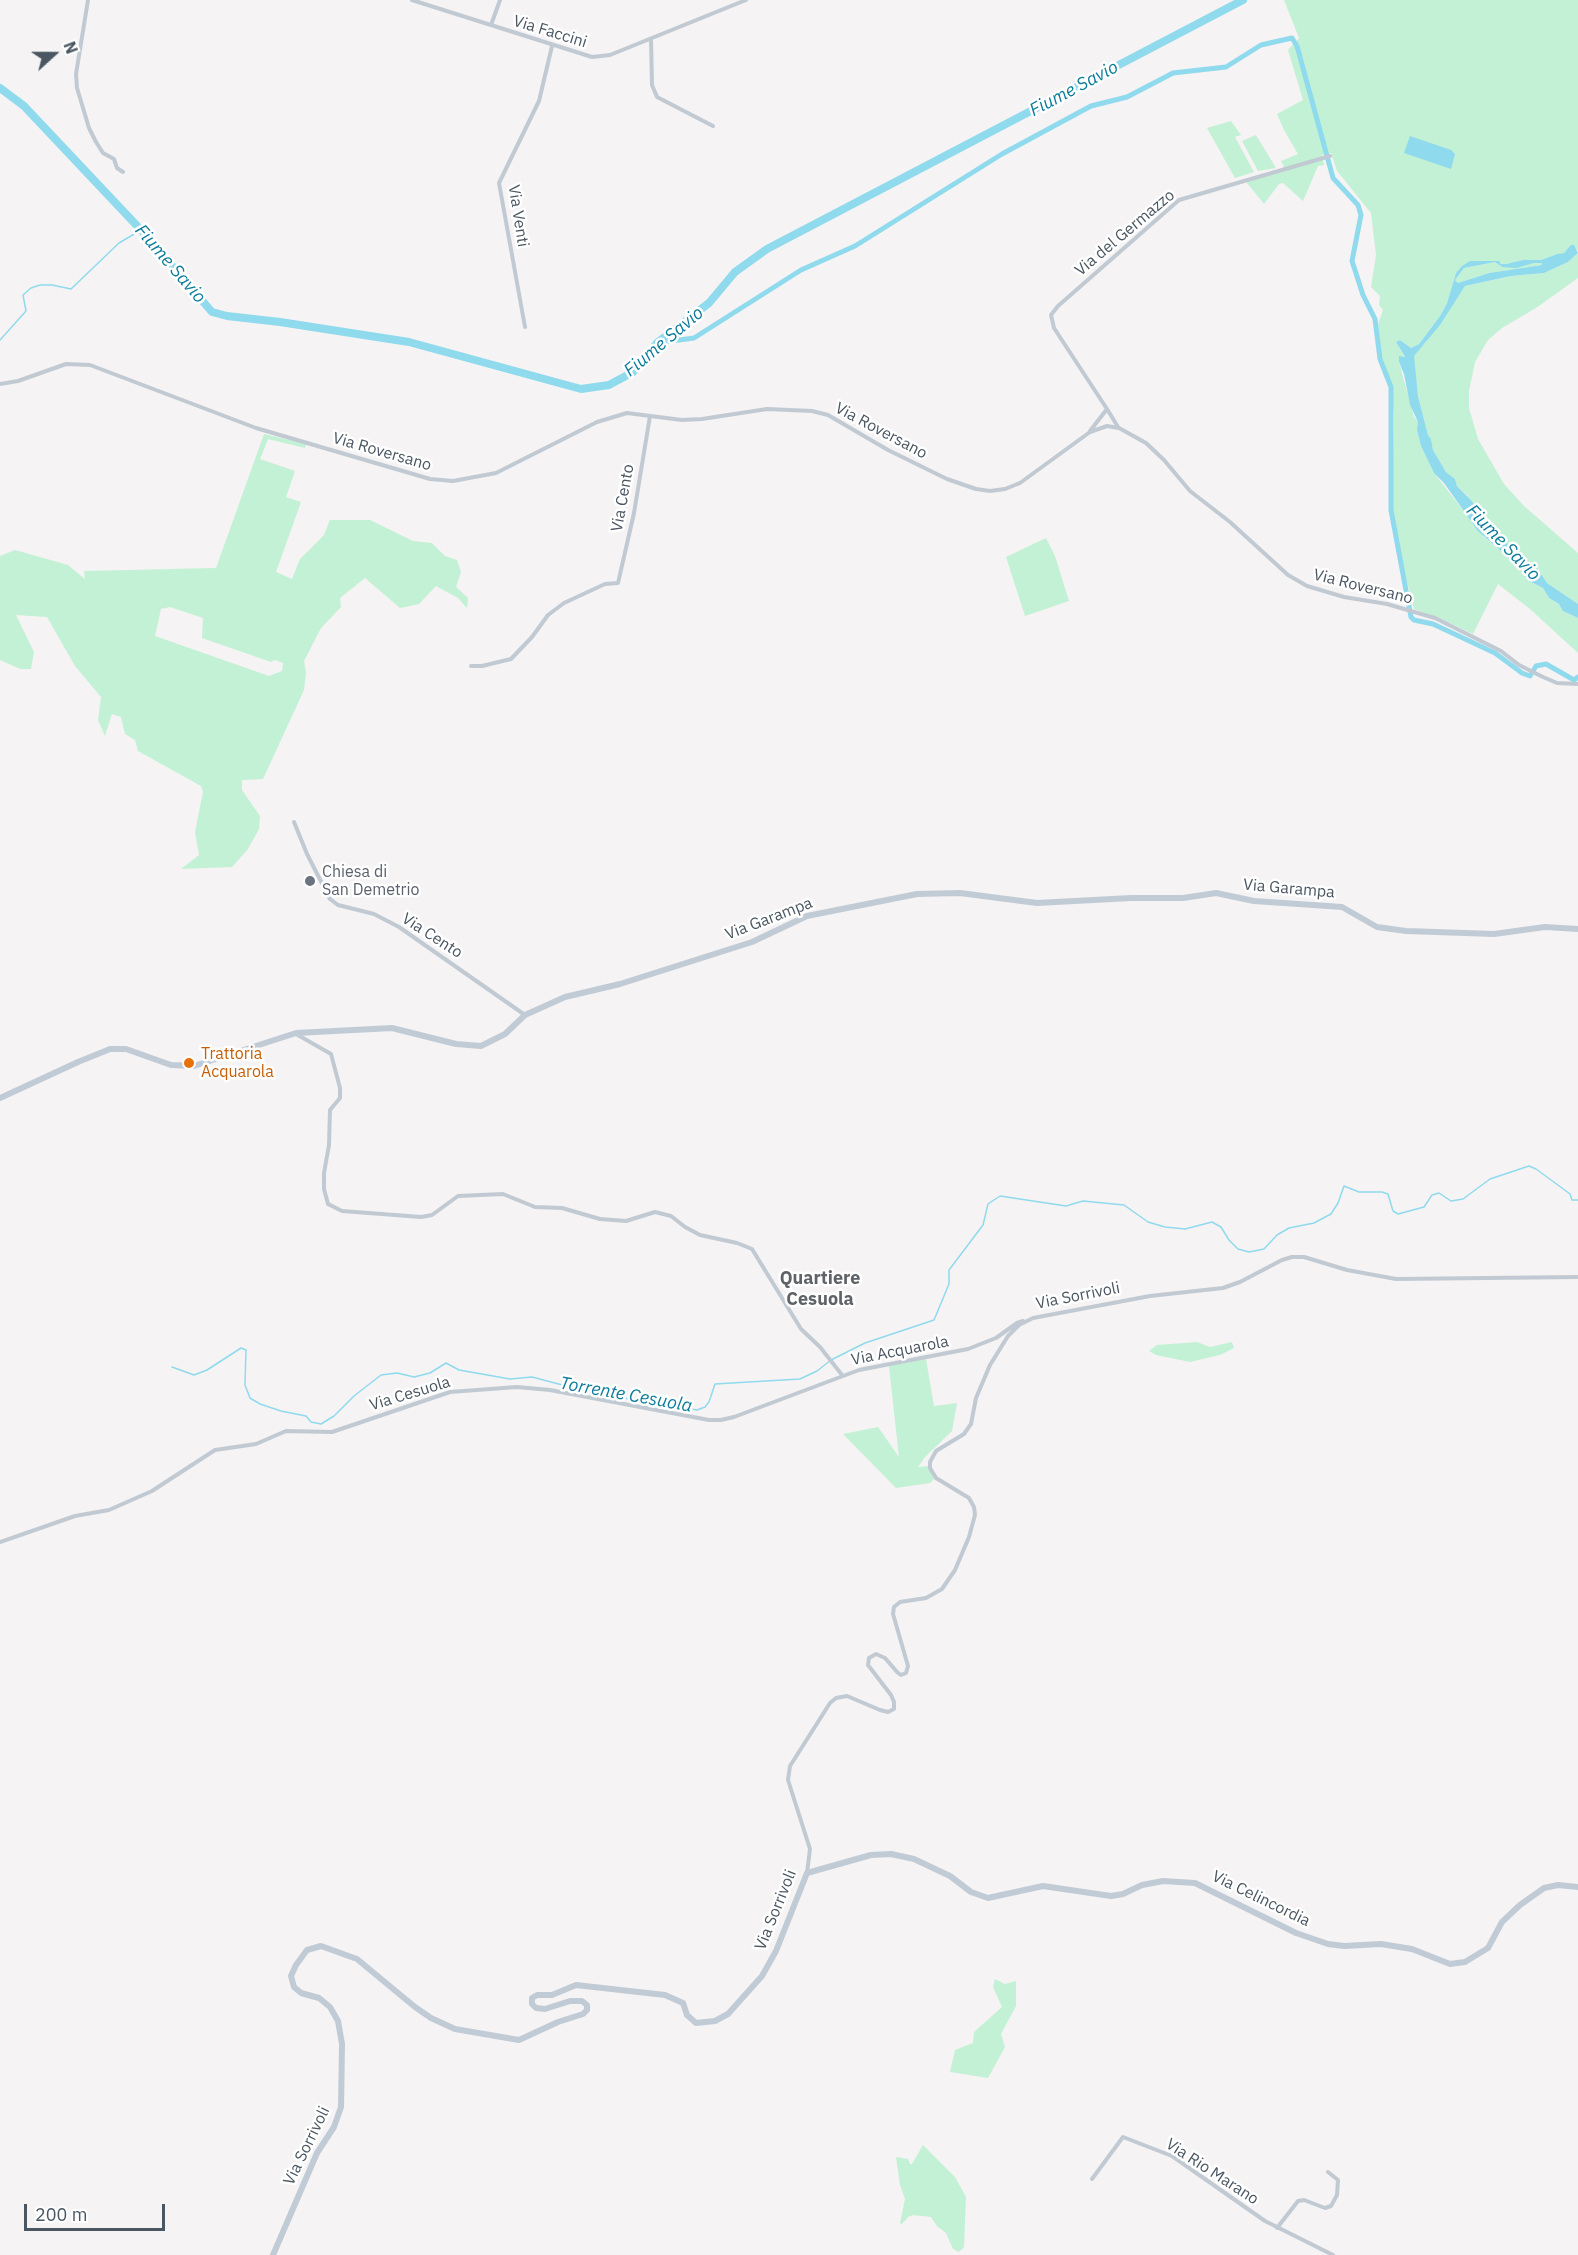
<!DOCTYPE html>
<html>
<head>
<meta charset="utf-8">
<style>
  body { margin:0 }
  #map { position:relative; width:1578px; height:2255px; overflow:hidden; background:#f5f3f3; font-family:"IBM Plex Sans",sans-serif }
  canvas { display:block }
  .north { position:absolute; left:24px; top:24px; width:60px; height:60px; -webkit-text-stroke:4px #fff; paint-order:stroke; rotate:69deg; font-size:16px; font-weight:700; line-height:24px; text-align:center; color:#4a5661 }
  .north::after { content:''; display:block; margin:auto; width:21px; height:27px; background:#4a5661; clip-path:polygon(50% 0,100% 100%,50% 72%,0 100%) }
  .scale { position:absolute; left:24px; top:2204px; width:141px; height:27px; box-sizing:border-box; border:3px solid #4a5661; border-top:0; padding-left:8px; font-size:18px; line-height:21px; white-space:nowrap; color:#4a5661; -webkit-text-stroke:4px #fff; paint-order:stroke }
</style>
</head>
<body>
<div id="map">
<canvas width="1578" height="2255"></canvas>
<div class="north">N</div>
<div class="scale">200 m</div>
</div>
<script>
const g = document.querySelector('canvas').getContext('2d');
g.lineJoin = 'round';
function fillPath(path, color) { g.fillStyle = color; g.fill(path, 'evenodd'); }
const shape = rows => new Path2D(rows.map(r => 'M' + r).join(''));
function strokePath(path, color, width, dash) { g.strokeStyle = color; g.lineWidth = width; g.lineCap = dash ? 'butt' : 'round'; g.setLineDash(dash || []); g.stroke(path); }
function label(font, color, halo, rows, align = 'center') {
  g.font = font + ' "IBM Plex Sans",sans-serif'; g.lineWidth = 5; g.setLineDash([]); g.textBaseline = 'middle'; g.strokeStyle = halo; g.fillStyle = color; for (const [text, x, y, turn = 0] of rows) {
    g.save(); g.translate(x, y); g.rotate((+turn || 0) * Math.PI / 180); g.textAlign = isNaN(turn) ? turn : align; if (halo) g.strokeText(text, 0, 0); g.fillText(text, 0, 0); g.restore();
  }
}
fillPath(shape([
  [1284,0,1578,0,1578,250,1569,249,1564,253,1557,254,1541,260,1523,260,1506,264,1501,264,1499,261,1470,261,1456,273,1447,303,1440,316,1419,344,1411,348,1400,340,1396,342,1406,360,1399,362,1414,417,1418,422,1417,430,1421,446,1434,473,1484,537,1521,569,1527,580,1543,588,1549,598,1559,604,1569,614,1578,618,1578,653,1530,609,1498,584,1473,634,1439,618,1414,609,1399,550,1392,510,1394,419,1392,386,1381,355,1378,324,1383,310,1379,305,1380,296,1371,287,1376,255,1371,213,1337,171,1331,153,1322,155,1324,165,1318,166,1303,201,1283,183,1279,184,1264,204,1247,183,1247,180,1285,169,1281,161,1298,154,1284,130,1277,114,1303,100,1288,50,1299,38],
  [1231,121,1241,135,1235,137,1254,172,1235,178,1207,128],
  [1256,135,1276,168,1258,171,1242,141],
  [1578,253,1578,278,1536,308,1502,328,1488,340,1475,362,1469,391,1469,408,1478,439,1504,484,1524,506,1578,553,1578,604,1547,583,1537,568,1490,529,1467,495,1457,486,1455,479,1446,472,1433,450,1431,439,1428,435,1418,396,1413,356,1426,342,1465,286,1511,276,1544,273,1568,262],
  [1495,262,1502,267,1534,263,1542,263,1542,265,1489,273,1458,283,1455,280,1464,268],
  [264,434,306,444,305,448,268,439,260,459,295,471,286,497,301,502,276,572,292,579,300,559,324,535,330,520,370,520,413,541,432,543,445,556,457,560,461,572,456,587,468,598,467,608,458,598,436,586,419,604,400,608,365,578,340,598,341,607,321,628,304,661,306,673,304,690,263,779,242,780,242,790,260,816,259,829,248,849,232,867,181,869,199,855,195,832,203,792,201,786,138,751,135,740,125,734,121,717,112,714,105,736,98,720,101,697,75,666,47,617,16,615,34,652,31,669,20,669,0,660,0,556,15,550,68,565,85,579,84,571,216,568],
  [170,607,203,618,202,638,271,662,275,660,283,663,282,671,269,676,155,636,161,609],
  [1046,538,1055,556,1069,601,1025,616,1006,557],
  [1197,1342,1210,1347,1232,1342,1234,1348,1220,1355,1190,1362,1156,1355,1149,1351,1157,1345],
  [926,1359,934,1406,957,1403,952,1431,925,1457,918,1467,928,1466,934,1479,930,1483,896,1488,843,1434,878,1427,899,1457,889,1366],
  [995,1979,1005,1984,1016,1981,1016,2006,1001,2034,1005,2047,988,2078,950,2072,955,2050,973,2043,974,2032,1002,2007,993,1987],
  [923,2145,955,2177,966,2197,964,2247,959,2252,953,2249,946,2233,937,2226,931,2217,913,2215,908,2217,902,2224,900,2223,905,2199,900,2185,896,2157,908,2159,910,2164,912,2164]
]), '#c3f1d5');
fillPath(shape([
  [1410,136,1451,150,1455,154,1451,169,1404,153],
  [1571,245,1574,245,1578,253,1568,262,1544,273,1511,276,1465,286,1440,325,1414,356,1418,396,1428,435,1431,439,1433,450,1446,472,1455,479,1457,486,1471,500,1490,529,1537,568,1547,583,1578,604,1578,618,1563,611,1559,604,1549,598,1543,588,1527,580,1521,569,1478,531,1444,483,1434,473,1421,446,1417,430,1418,422,1410,405,1404,374,1399,362,1399,356,1405,357,1396,342,1400,340,1411,348,1419,344,1440,316,1447,303,1456,273,1462,266,1470,261,1499,261,1501,264,1506,264,1523,260,1541,260,1557,254,1564,253],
  [1495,262,1502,267,1516,268,1534,263,1542,263,1542,265,1489,273,1458,283,1455,280,1464,268]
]), '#90daee');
strokePath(shape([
  [0,340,26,311,23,295,31,288,40,285,52,285,71,289,119,243,141,230],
  [172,1367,194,1375,207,1370,241,1348,246,1350,245,1385,250,1398,260,1404,281,1411,306,1416,311,1422,321,1424,334,1416,354,1396,381,1375,397,1373,414,1377,430,1373,446,1363,459,1370,510,1379,532,1377,593,1393,697,1410,705,1407,709,1402,715,1384,800,1379,817,1371,831,1360,865,1343,934,1320,949,1284,949,1270,983,1225,988,1204,1000,1196,1066,1206,1083,1201,1124,1205,1148,1222,1165,1227,1185,1229,1212,1222,1221,1227,1229,1240,1238,1249,1249,1252,1264,1249,1277,1235,1289,1228,1314,1223,1331,1214,1338,1203,1344,1186,1359,1192,1382,1192,1388,1194,1393,1211,1398,1214,1424,1207,1432,1195,1439,1193,1451,1201,1463,1199,1490,1179,1529,1166,1536,1169,1562,1188,1570,1194,1572,1200,1578,1200]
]), '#90daee', 1.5);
strokePath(shape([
  [657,343,694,338,801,270,855,246,1002,154,1091,106,1127,97,1173,73,1226,67,1261,45,1292,38,1297,46,1333,178,1358,205,1361,215,1352,261,1363,295,1375,319,1380,359,1391,387,1391,510,1411,617,1414,620,1433,624,1495,653,1522,673,1530,676,1536,666,1546,664,1574,680,1578,677]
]), '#90daee', 5);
strokePath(shape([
  [0,88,24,106,141,230,212,312,227,316,280,322,409,342,581,389,609,385,633,372,657,343,709,303,735,272,767,249,1243,0]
]), '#90daee', 8);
strokePath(shape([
  [88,0,76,74,77,88,89,128,96,142,103,153,114,159,117,168,123,172],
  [412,0,592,57,610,55,746,0],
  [491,25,500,0],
  [651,39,652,85,657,97,713,126],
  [525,327,499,183,539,101,552,46],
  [0,384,18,381,66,364,90,365,256,428,430,479,453,481,496,473,597,422,627,413,682,420,702,419,767,409,812,411,828,415,888,450,947,479,976,489,990,491,1005,489,1020,483,1090,432,1107,426,1119,428,1146,443,1164,460,1190,491,1230,522,1288,575,1307,586,1344,597,1387,604,1435,618,1501,651,1519,665,1543,677,1557,683,1578,684],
  [1107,409,1118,427],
  [1090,431,1107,409,1054,328,1051,315,1058,306,1179,200,1330,156],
  [471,666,482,666,511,659,532,637,548,615,564,603,605,584,618,583,634,513,650,416],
  [294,822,307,854,330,899,338,905,374,914,399,927,525,1015],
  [296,1034,331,1054,340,1088,340,1098,330,1110,329,1145,324,1173,324,1189,328,1204,342,1211,421,1217,432,1215,458,1196,503,1194,535,1207,562,1208,600,1219,626,1221,655,1212,671,1216,685,1227,700,1235,737,1243,752,1249,801,1329,820,1347,842,1375],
  [0,1542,75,1516,109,1510,152,1491,215,1450,256,1444,286,1431,332,1432,450,1392,517,1387,550,1390,709,1420,721,1420,734,1417,859,1370,968,1349,996,1338,1017,1323,1023,1321],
  [807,1873,810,1849,788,1780,790,1766,830,1703,836,1698,847,1696,880,1710,888,1712,894,1709,894,1702,891,1695,868,1665,869,1658,876,1654,885,1658,897,1672,901,1675,906,1673,908,1666,893,1614,894,1607,900,1602,926,1598,942,1589,955,1570,969,1537,975,1515,974,1507,969,1498,936,1478,930,1468,930,1462,936,1451,964,1434,971,1424,976,1398,990,1365,1008,1336,1019,1325,1033,1318,1150,1296,1223,1288,1240,1282,1282,1260,1292,1257,1304,1257,1347,1270,1396,1279,1578,1277],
  [1092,2179,1123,2137,1172,2156,1265,2221,1333,2255],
  [1277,2228,1298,2201,1304,2200,1325,2208,1331,2206,1337,2195,1338,2180,1328,2172]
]), '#c1cad2', 4);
strokePath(shape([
  [0,1098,78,1062,110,1049,126,1049,171,1065,194,1066,296,1033,392,1028,456,1044,481,1046,505,1034,525,1015,565,997,620,984,752,942,807,916,917,894,960,893,1037,903,1131,898,1183,898,1216,893,1254,901,1342,907,1377,927,1406,931,1494,934,1545,927,1578,929],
  [273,2255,317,2153,334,2127,341,2107,342,2044,338,2021,330,2007,319,1998,301,1993,294,1987,291,1976,296,1965,307,1950,321,1946,357,1959,415,2007,431,2018,455,2029,519,2040,558,2022,583,2014,587,2010,587,2005,582,2001,570,2001,545,2009,536,2008,532,2004,532,1998,537,1995,552,1995,576,1985,665,1995,683,2003,687,2015,696,2023,715,2021,728,2014,762,1976,776,1951,807,1873,871,1855,891,1854,914,1859,950,1876,971,1892,988,1898,1043,1886,1111,1896,1123,1894,1142,1885,1163,1881,1195,1883,1296,1933,1328,1944,1344,1946,1381,1944,1412,1949,1450,1964,1465,1962,1488,1948,1502,1922,1520,1905,1544,1888,1558,1885,1578,1887]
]), '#c1cbd6', 6);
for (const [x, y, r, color] of [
  [310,881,6,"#6b7280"],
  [189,1063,6,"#e8710a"]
]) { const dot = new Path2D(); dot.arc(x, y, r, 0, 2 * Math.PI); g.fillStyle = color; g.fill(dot); strokePath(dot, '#fff', 2); }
label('16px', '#4a5661', '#fff', [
  ["Via Faccini",550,32,17],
  ["Via Venti",518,216,81],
  ["Via del Germazzo",1125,233,-40],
  ["Via Roversano",881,431,28],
  ["Via Roversano",382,452,16],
  ["Via Cento",623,498,-80],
  ["Via Roversano",1363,587,14],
  ["Via Garampa",1289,889,5],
  ["Via Garampa",769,919,-21],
  ["Via Cento",432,936,33],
  ["Via Sorrivoli",1078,1296,-11],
  ["Via Acquarola",900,1351,-11],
  ["Via Cesuola",410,1394,-17],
  ["Via Celincordia",1261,1899,26],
  ["Via Sorrivoli",776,1910,-68],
  ["Via Sorrivoli",307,2146,-64],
  ["Via Rio Marano",1212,2172,33]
]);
label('16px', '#5b616d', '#fff', [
  ["Chiesa di",322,872],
  ["San Demetrio",322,890]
], 'left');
label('16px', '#c56008', '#fff', [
  ["Trattoria",201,1054],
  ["Acquarola",201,1072]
], 'left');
label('italic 18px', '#0c7c9b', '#fff', [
  ["Fiume Savio",1074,89,-28],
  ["Fiume Savio",170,264,49],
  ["Fiume Savio",664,342,-40],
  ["Fiume Savio",1503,543,46],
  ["Torrente Cesuola",626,1395,10]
]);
label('bold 18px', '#5f6368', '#fff', [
  ["Quartiere",820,1279],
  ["Cesuola",820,1300]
]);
</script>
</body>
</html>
